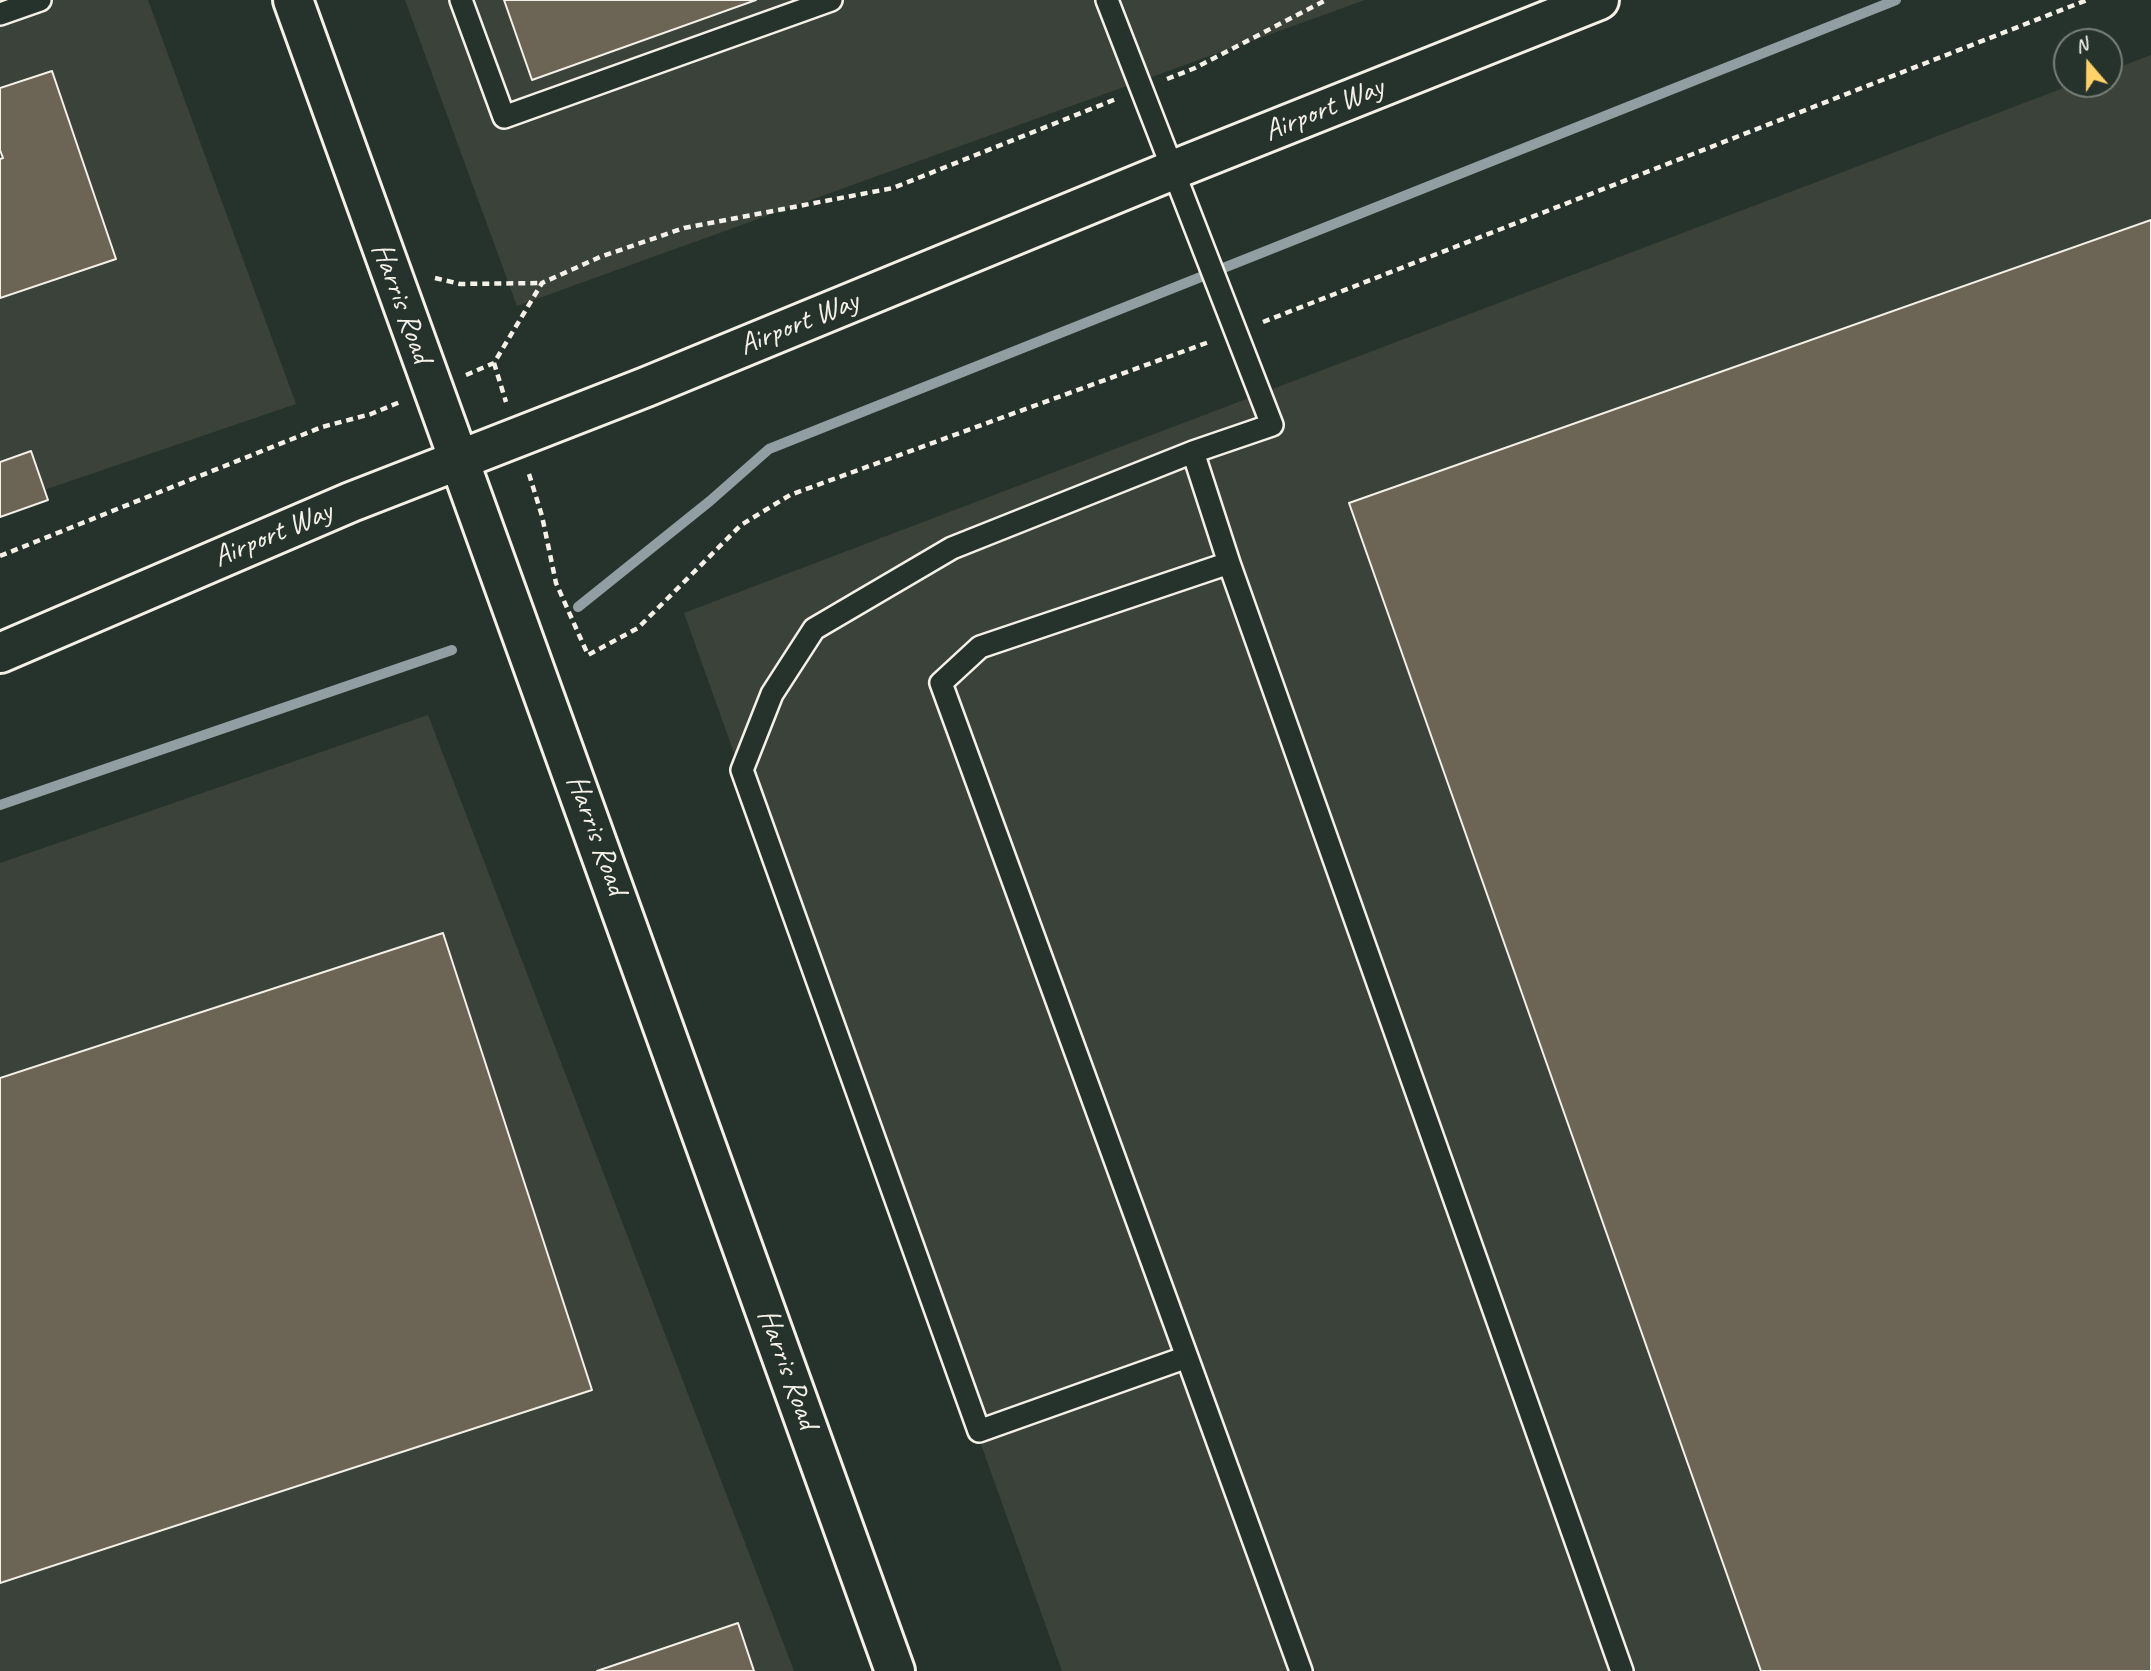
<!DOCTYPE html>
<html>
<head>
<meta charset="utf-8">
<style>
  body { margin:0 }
  #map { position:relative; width:2151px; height:1671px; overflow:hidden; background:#26332d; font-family:Caveat,sans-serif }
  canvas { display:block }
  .north { position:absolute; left:2053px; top:28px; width:70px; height:70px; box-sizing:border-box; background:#26332d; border:2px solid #787f78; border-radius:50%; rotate:340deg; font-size:19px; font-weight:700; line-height:28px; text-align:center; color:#f4f1e8 }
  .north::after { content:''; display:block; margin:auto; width:24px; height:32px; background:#ffd166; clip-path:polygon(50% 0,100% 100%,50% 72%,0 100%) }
</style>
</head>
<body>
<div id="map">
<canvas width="2151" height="1671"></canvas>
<div class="north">N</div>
</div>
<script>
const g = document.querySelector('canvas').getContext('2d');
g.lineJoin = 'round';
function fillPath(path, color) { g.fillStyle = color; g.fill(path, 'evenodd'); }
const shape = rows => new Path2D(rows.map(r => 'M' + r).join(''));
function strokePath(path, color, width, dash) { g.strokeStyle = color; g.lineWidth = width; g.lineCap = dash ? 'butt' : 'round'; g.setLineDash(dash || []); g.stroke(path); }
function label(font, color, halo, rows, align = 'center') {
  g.font = font + ' Caveat,sans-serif'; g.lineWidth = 7; g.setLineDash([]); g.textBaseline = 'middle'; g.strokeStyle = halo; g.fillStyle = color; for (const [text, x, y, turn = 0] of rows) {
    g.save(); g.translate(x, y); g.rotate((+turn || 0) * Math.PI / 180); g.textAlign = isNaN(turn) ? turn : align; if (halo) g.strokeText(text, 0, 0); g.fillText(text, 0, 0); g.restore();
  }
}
fillPath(shape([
  [0,0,148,0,296,404,0,505],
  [405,0,1365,0,517,306],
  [2151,55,2151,1671,1062,1671,684,613,2074,84,2109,84,2109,71],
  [428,715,794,1671,0,1671,0,863]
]), '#3b4239');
strokePath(shape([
  [578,607,710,501,769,449,1896,0],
  [0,805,452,650]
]), '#919fa2', 10);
const building = shape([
  [504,0,756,0,532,80,504,0],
  [52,71,116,259,0,298,0,159,3,158,0,150,0,88,52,71],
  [2151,220,2151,1671,1761,1671,1349,503,2151,220],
  [31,451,48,500,0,517,0,462,31,451],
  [443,933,592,1390,0,1583,0,1078,443,933],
  [738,1623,754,1671,597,1671,738,1623]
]);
fillPath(building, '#6c6455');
strokePath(building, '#f4f1e8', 2);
const service = shape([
  [461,0,504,117,831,0],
  [1107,0,1272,425,1193,452,952,548,814,629,772,694,742,770,979,1431,1187,1357,941,683,980,647,1229,563,1193,452],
  [0,14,40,0],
  [1229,563,1622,1671],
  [1187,1357,1301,1671]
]);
const tertiary = shape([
  [0,653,351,502,459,460,895,1671]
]);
const secondary = shape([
  [293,0,459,460,646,387,1173,170,1599,0]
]);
strokePath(service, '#f4f1e8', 26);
strokePath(tertiary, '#f4f1e8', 44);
strokePath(secondary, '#f4f1e8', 44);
strokePath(shape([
  [1167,79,1195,68,1326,0],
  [435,278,460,284,541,283],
  [1263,322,2087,0],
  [494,363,506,402],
  [466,375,494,363,542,283,600,257,684,228,893,188,1116,99],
  [529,474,542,516,556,583,588,655,638,628,741,525,790,495,1209,342],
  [0,556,322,427,371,414,400,402]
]), '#f4f1e8', 4.5, [7, 5]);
strokePath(service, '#26332d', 21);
strokePath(tertiary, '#26332d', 38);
strokePath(secondary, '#26332d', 38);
label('30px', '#f4f1e8', '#26332d', [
  ["Airport Way",1324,110,-22],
  ["Harris Road",401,303,70],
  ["Airport Way",799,324,-22],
  ["Airport Way",273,535,-23],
  ["Harris Road",596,835,70],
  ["Harris Road",787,1369,70]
]);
</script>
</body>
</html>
